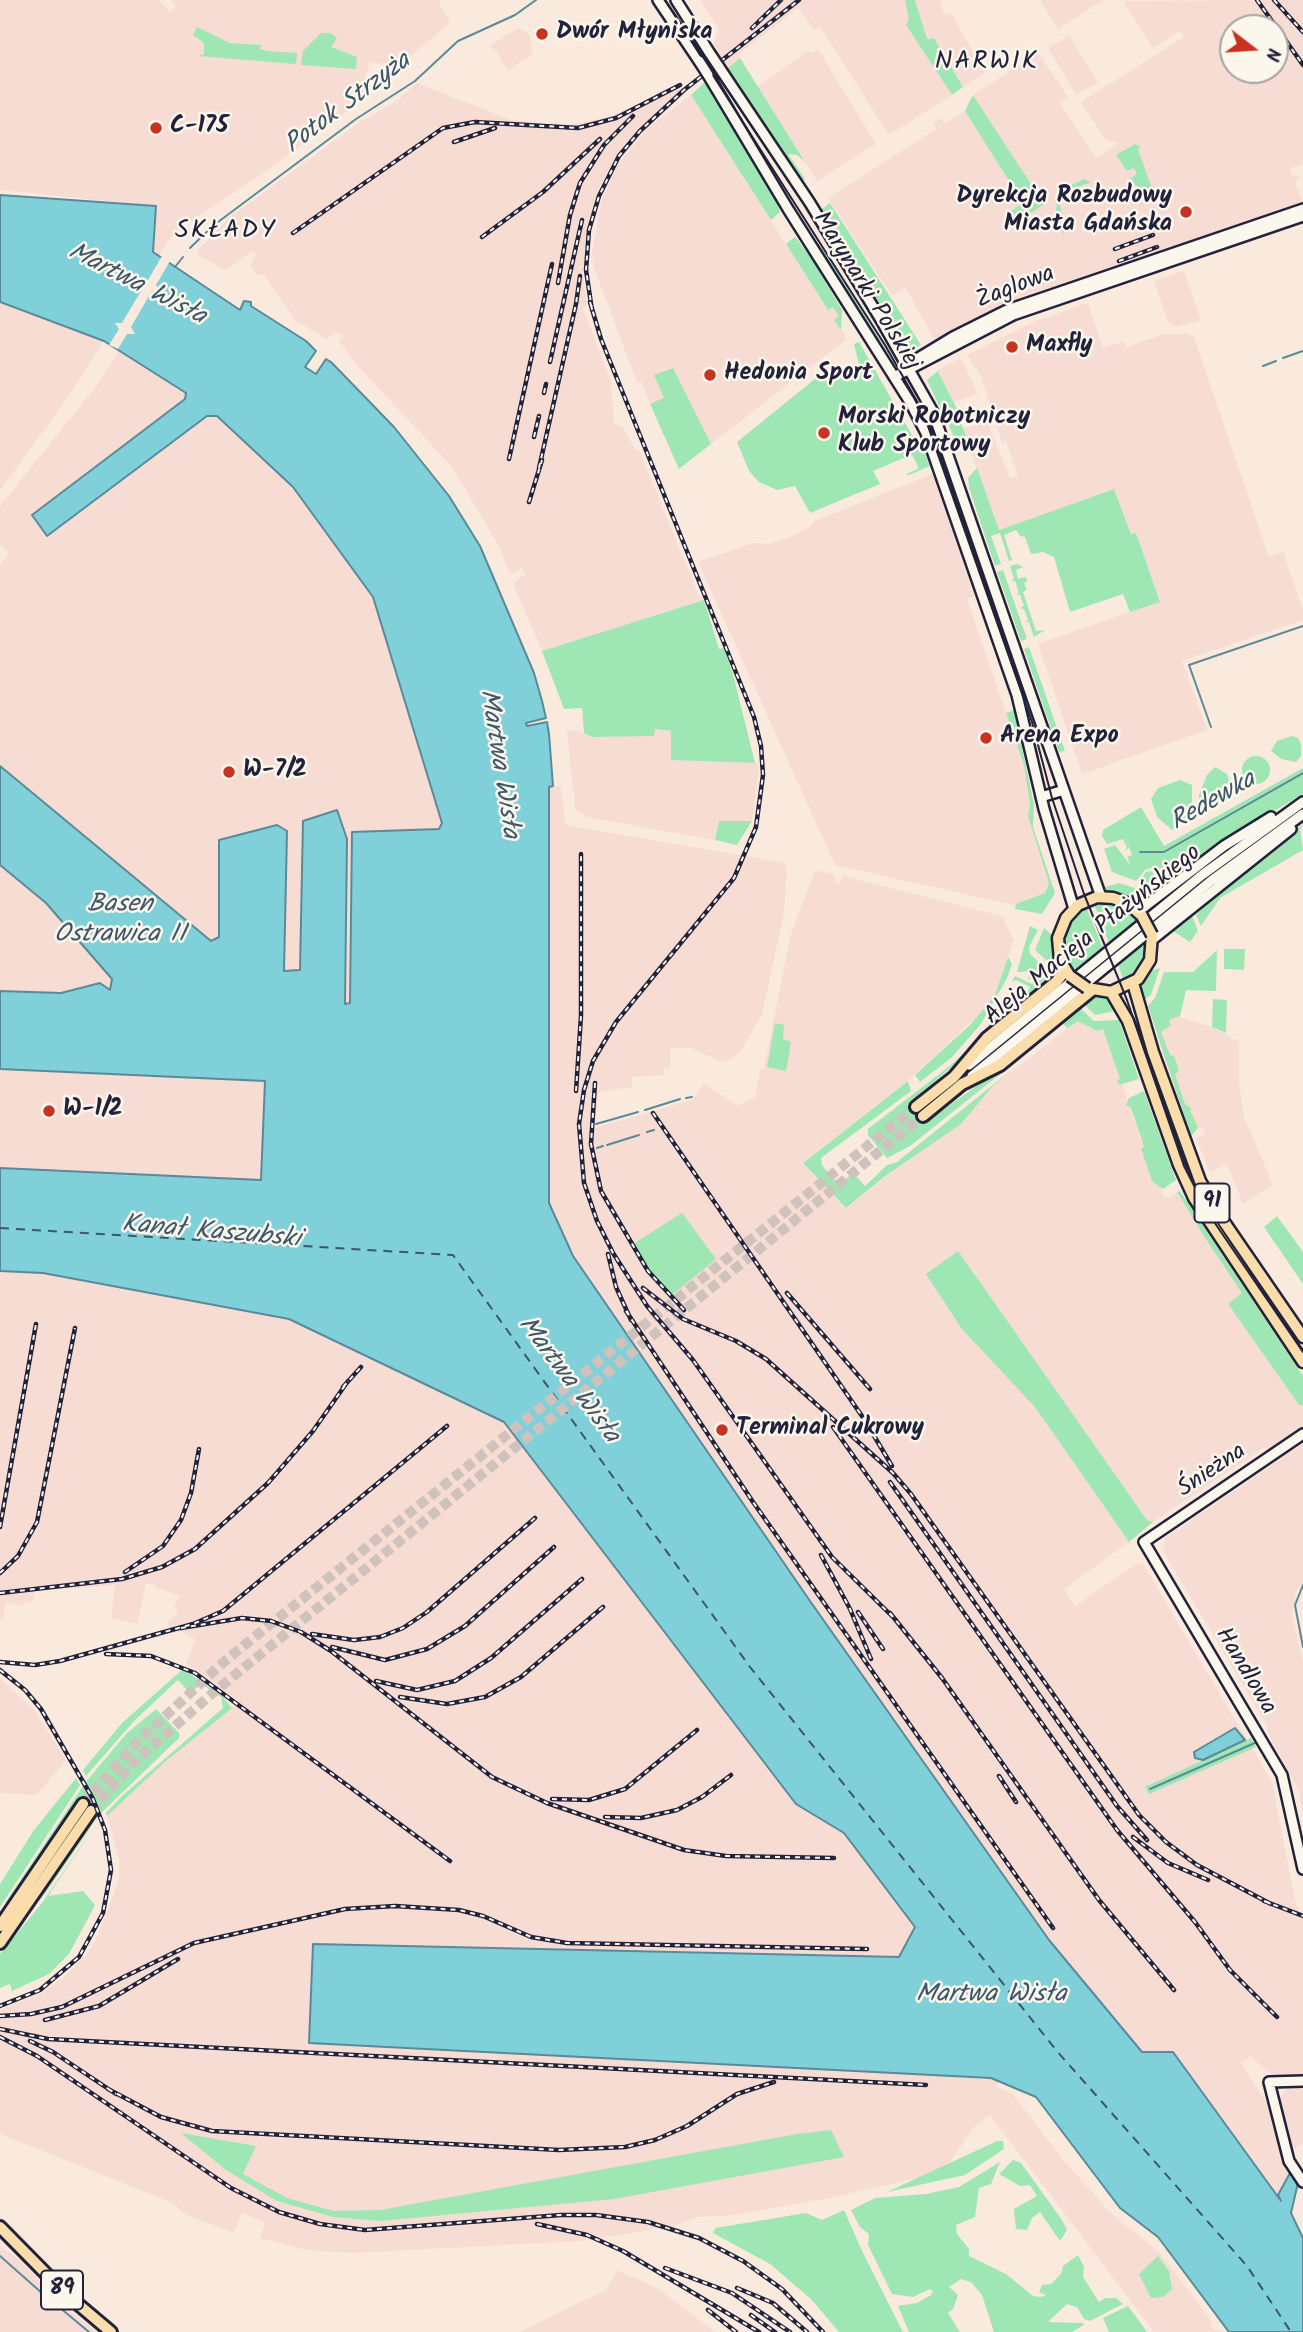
<!DOCTYPE html>
<html>
<head>
<meta charset="utf-8">
<style>
  body { margin:0 }
  #map { position:relative; width:1303px; height:2332px; overflow:hidden; background:#faeade; font-family:Kalam,sans-serif }
  canvas { display:block }
  .north { position:absolute; left:1219px; top:14px; width:70px; height:70px; box-sizing:border-box; background:#fbf7ec; border:2px solid #a4a2a5; border-radius:50%; rotate:107deg; font-size:19px; font-weight:700; line-height:28px; text-align:center; color:#22223b }
  .north::after { content:''; display:block; margin:auto; width:24px; height:32px; background:#c8321e; clip-path:polygon(50% 0,100% 100%,50% 72%,0 100%) }
</style>
</head>
<body>
<div id="map">
<canvas width="1303" height="2332"></canvas>
<div class="north">N</div>
</div>
<script>
const g = document.querySelector('canvas').getContext('2d');
g.lineJoin = 'round';
function fillPath(path, color) { g.fillStyle = color; g.fill(path, 'evenodd'); }
const shape = rows => new Path2D(rows.map(r => 'M' + r).join(''));
function strokePath(path, color, width, dash) { g.strokeStyle = color; g.lineWidth = width; g.lineCap = dash ? 'butt' : 'round'; g.setLineDash(dash || []); g.stroke(path); }
function label(font, color, halo, rows, align = 'center') {
  g.font = font + ' Kalam,sans-serif'; g.lineWidth = 5; g.setLineDash([]); g.textBaseline = 'middle'; g.strokeStyle = halo; g.fillStyle = color; for (const [text, x, y, turn = 0] of rows) {
    g.save(); g.translate(x, y); g.rotate((+turn || 0) * Math.PI / 180); g.textAlign = isNaN(turn) ? turn : align; if (halo) g.strokeText(text, 0, 0); g.fillText(text, 0, 0); g.restore();
  }
}
fillPath(shape([
  [0,0,159,0,169,12,176,6,171,0,440,0,439,4,449,19,449,24,403,62,402,68,370,62,364,83,367,84,365,95,361,94,359,103,255,179,175,231,159,255,153,251,155,206,0,190],
  [700,0,905,0,910,19,906,25,952,95,889,135,820,27,814,30,798,8,738,55,740,58,727,69,713,45,719,30],
  [915,0,940,0,944,15,951,13,985,73,963,87,934,38,927,39],
  [1040,0,1104,0,1058,29],
  [1303,0,1303,164,1290,168,1293,176,1297,175,1299,180,1295,182,1303,203,1024,296,940,338,933,337,905,287,892,296,828,198,936,129,933,123,942,118,946,123,965,111,1023,203,1010,212,1017,222,1042,205,1042,201,973,95,1038,53,1068,97,1060,103,1096,158,1118,143,1106,140,1081,102,1184,37,1180,31,1153,48,1123,1],
  [1233,28,1275,28,1275,70,1233,70],
  [518,28,530,35,533,53,508,71,496,51,489,46],
  [1069,35,1098,82,1076,95,1048,48],
  [818,49,876,144,817,181,758,87,809,50,811,53],
  [417,83,511,120,563,126,610,117,677,84,681,89,629,140,600,186,586,239,583,275,587,305,583,309,611,381,614,423,623,428,635,449,639,450,701,601,542,651,513,584,525,574,522,568,510,574,498,544,452,467,357,365,339,341,344,337,341,334,336,332,326,339,295,320,263,274,257,275,250,265,256,256,253,251,226,270,199,256,197,251,229,218,360,122,395,102],
  [691,95,828,310,833,307,840,317,835,320,847,339,711,444,693,413,697,411,664,399,650,404,641,381,637,383,593,265,594,259,591,258,601,202,618,164,649,127],
  [1184,271,1201,320,1175,327,1168,322,1154,281],
  [0,302,104,340,75,387,0,491],
  [1088,303,1103,348,1124,341,1126,347,1164,334,1187,334,1194,337,1269,557,1283,552,1303,610,1303,620,1182,661,1207,730,1082,774,1038,644,1160,601,1136,533,1131,534,1114,489,998,530,963,429,987,421,1010,478,1018,476,1006,441,1002,442,981,376,967,355,1035,321],
  [119,351,186,393,185,399,32,515,207,416,217,416,293,487,373,597,442,823,439,829,352,832,350,1004,344,1004,303,822,300,970,284,971,219,840,219,937,211,941,0,766,0,565,9,553,0,545,0,506,97,385],
  [961,358,978,394,954,402,938,370],
  [933,474,974,596,967,599,1024,765,1030,804,1028,816,1049,883,1045,893,1014,905,835,865,698,562,752,543,769,544,788,538,809,528,814,521],
  [655,729,671,731,671,760,757,763,759,769,752,821,719,821,715,840,586,817,575,809,567,730,579,731,592,737,654,735],
  [549,786,561,786,565,825,785,863,787,875,784,913,762,1014,740,1052,729,1060,721,1062,691,1048,670,1048,670,1068,664,1069,664,1075,632,1077,632,1087,598,1092,594,1128,692,1100,704,1083,738,1106,755,1097,760,1071,764,1069,791,934,815,870,834,874,836,884,842,881,842,876,1005,917,1004,922,1014,939,995,995,986,1008,911,1078,802,1163,846,1209,885,1177,961,1124,992,1087,1078,1020,1097,1031,1103,1029,1148,1159,1165,1199,1177,1192,1243,1293,1228,1304,1299,1405,1303,1405,1303,1427,1269,1451,1265,1447,1153,1522,1147,1520,958,1252,1035,1407,1129,1542,1064,1589,1067,1594,1075,1606,1138,1563,1143,1564,1272,1782,1296,1905,1303,1917,1303,2077,1284,2078,1266,2071,1251,2056,1241,2063,1273,2113,1281,2159,1290,2173,1281,2190,1281,2202,1173,2052,1142,2052,1049,1940,810,1601,573,1256,549,1203],
  [0,865,46,903,106,969,112,978,111,990,100,983,61,993,0,991],
  [1170,1014,1212,1027,1239,1042,1239,1082,1244,1117,1273,1185,1243,1204,1227,1164,1210,1172,1196,1138,1205,1135,1202,1127,1189,1131,1157,1037],
  [0,1069,265,1081,261,1180,0,1168],
  [0,1271,43,1273,289,1319,504,1422,796,1803,844,1833,915,1927,899,1957,313,1944,310,2043,991,2078,998,2081,996,2087,1012,2093,1065,2162,1111,2213,1159,2252,1209,2317,1212,2328,1222,2332,1154,2332,990,2115,974,2127,943,2172,834,2197,734,2215,696,2217,675,2226,582,2241,351,2253,305,2250,260,2238,265,2223,242,2213,234,2233,184,2214,173,2203,0,2134,0,2010,41,1993,66,1976,90,1950,98,1936,119,1879,119,1860,107,1816,166,1761,239,1701,186,1663,196,1640,181,1632,171,1633,168,1623,178,1611,174,1607,180,1596,154,1587,155,1583,146,1584,137,1624,111,1618,115,1585,35,1591,32,1603,24,1601,23,1606,6,1602,3,1620,0,1619],
  [1303,1444,1303,1582,1296,1592,1292,1616,1303,1661,1303,1815,1298,1789,1269,1735,1266,1724,1166,1556,1163,1546,1165,1538],
  [0,1679,33,1708,66,1760,37,1795,0,1793],
  [1303,2085,1303,2143,1290,2152,1279,2099,1289,2087],
  [0,2246,20,2260,66,2309,98,2332,0,2332],
  [617,2270,659,2289,715,2332,519,2332,606,2290]
]), '#f6dcd2');
fillPath(shape([
  [905,0,915,0,927,39,934,38,963,87,952,95,906,25,909,19],
  [197,27,230,43,261,45,260,49,267,51,297,53,296,64,198,56,204,54,204,43,193,35],
  [321,33,331,33,337,38,331,47,357,57,356,69,301,65,303,51],
  [740,58,805,162,797,155,788,154,805,179,802,181,727,69],
  [705,82,777,203,780,212,771,220,691,95],
  [973,95,1042,201,1043,205,1023,218,1020,213,1013,217,1010,212,1023,203,965,111],
  [1135,144,1141,147,1138,149,1152,189,1141,193,1131,178,1137,174,1134,168,1127,171,1116,155],
  [1084,179,1091,182,1072,189,1072,193,1060,203,1064,236,1055,216,1058,198,1069,186],
  [830,203,921,345,916,348,918,352,906,348,822,209],
  [804,224,826,254,898,368,846,295],
  [795,237,813,260,842,310,841,330,834,320,839,316,833,307,828,310,786,244],
  [859,342,917,444,924,451,930,466,909,475,906,474,918,469,917,464,912,455,901,459,873,471,880,484,810,513,795,486,777,490,759,482,749,471,737,442,826,370,859,365,854,344],
  [673,368,711,444,679,469,650,404,664,398,654,375],
  [941,368,938,371,959,413,963,412,960,420,966,436,957,443,927,380],
  [977,468,999,530,1114,489,1131,534,1136,533,1160,602,1130,612,1123,594,1070,612,1054,557,1043,552,1031,554,1025,537,1020,536,1016,530,1004,535,1012,560,1009,561,1000,533,991,536,1001,564,995,566,969,488,968,478],
  [1017,564,1023,567,1016,570,1018,579,1026,577,1027,581,1024,583,1027,590,1023,592,1036,631,1045,630,1034,637,1029,622,1025,622,1028,620,1024,609,1020,608,1024,606,1020,595,1015,594,1019,593,1015,581,1011,581,1014,579,1010,566],
  [1003,570,1027,639,1021,641,997,572],
  [704,600,719,649,724,648,733,674,755,763,671,760,671,731,655,729,654,736,592,737,584,733,582,708,564,709,542,651],
  [1029,647,1065,751,1059,752,1024,649],
  [1014,710,1034,804,1033,827,1055,893,1042,914,1015,909,1016,904,1045,893,1049,883,1028,816,1030,804,1024,765,1006,713],
  [1292,736,1298,738,1301,745,1301,756,1296,762,1281,759,1271,751,1277,741],
  '1242 770a14 14 0 1 1 28 0a14 14 0 1 1-28 0Z',
  [1215,767,1227,774,1233,792,1219,806,1205,812,1199,806,1199,795,1207,775],
  [1303,768,1303,794,1230,837,1167,881,1151,868,1145,870,1136,881,1112,872,1104,849,1115,845,1131,866,1127,857,1132,855,1134,860,1122,828,1129,848,1124,851,1127,848,1123,839,1107,844,1102,836,1103,830,1141,807,1164,846],
  [1180,780,1192,785,1192,801,1184,823,1172,830,1157,817,1151,799,1158,788],
  [719,821,752,821,737,845,715,840],
  [1303,824,1300,829,1303,850,1220,898,1201,926,1196,915,1215,895],
  [1151,871,1166,886,1147,901,1138,883,1146,872],
  [1119,883,1135,888,1141,904,1102,888],
  [1106,902,1126,908,1138,919,1109,943,1094,904],
  [1086,907,1103,948,1074,972,1065,955,1064,941,1071,922],
  [1192,916,1198,931,1190,942,1171,930],
  [1030,926,1038,930,1029,947,1030,954,1054,976,912,1102,928,1121,993,1074,1078,1006,1094,1021,1119,1020,1139,1079,1119,1085,1117,1080,1120,1079,1103,1029,1097,1031,1078,1021,1067,1028,1061,1021,1048,1036,910,1146,887,1158,868,1135,868,1129,951,1065,983,1035,1000,1006,1007,1009,1018,998,1023,1001,1030,987,1016,980,1012,982,1015,976,1032,984,1032,980,1028,979,1030,971,1017,972],
  [1044,928,1053,936,1057,970,1035,950],
  [1146,940,1142,965,1124,982,1118,964],
  [1224,949,1245,949,1244,970,1224,969],
  [1217,950,1216,991,1186,990,1180,1016,1169,1020,1171,1025,1161,1032,1170,1055,1174,1056,1179,1071,1175,1074,1185,1104,1192,1109,1190,1110,1198,1128,1191,1136,1148,1006,1155,998,1164,972,1193,972],
  [1008,957,1012,964,1007,978,981,1024,951,1058,920,1082,915,1075,971,1024,995,995],
  [1160,968,1151,995,1141,1002,1141,982,1150,971],
  [1092,996,1109,998,1120,1010,1095,1015,1082,1002],
  [1213,999,1227,1000,1226,1033,1212,1027],
  [775,1023,784,1025,783,1039,791,1042,786,1071,767,1067],
  [1019,1064,992,1087,961,1124,884,1177,846,1208,803,1163,908,1081,911,1091,821,1158,822,1165,833,1180,843,1181,853,1173,865,1186,887,1165,897,1162],
  [1144,1091,1176,1180,1163,1189,1152,1181,1141,1148,1144,1147,1142,1140,1131,1108,1126,1105,1129,1098],
  [1180,1191,1303,1376,1303,1405,1299,1405,1228,1304,1242,1293,1202,1233,1177,1192],
  [682,1213,716,1259,672,1295,660,1285,633,1244],
  [1277,1216,1303,1252,1303,1284,1264,1227],
  [958,1251,1147,1520,1153,1522,1129,1542,1035,1407,962,1329,926,1274],
  [183,1669,222,1696,232,1708,166,1761,107,1816,106,1813,122,1796,223,1708,221,1697,206,1687,199,1686,190,1693,178,1680,135,1720,86,1776,83,1770,122,1723],
  [156,1709,179,1733,179,1738,101,1813,85,1783,126,1734],
  [1251,1738,1256,1747,1149,1794,1145,1787],
  [76,1778,80,1785,0,1907,0,1884,34,1830],
  [83,1786,99,1815,46,1892,21,1922,94,1813,80,1802,3,1911,6,1902],
  [97,1823,48,1896,83,1891,95,1905,69,1954,49,1974,12,1991,10,1984,0,1988,0,1954,42,1903],
  [831,2130,844,2157,614,2199,380,2221,333,2217,277,2201,226,2170,181,2133,256,2146,243,2174,287,2198,334,2211,380,2210,797,2134],
  [997,2141,1003,2141,1004,2149,965,2175,887,2192],
  [1013,2160,1021,2163,1062,2220,1067,2230,1060,2241,1040,2212,1032,2218,1027,2230,1016,2229,1014,2209,1037,2196,1030,2185,1020,2186,999,2174],
  [1000,2162,991,2184,979,2188,975,2217,956,2225,957,2234,969,2249,969,2256,1006,2274,1033,2296,1041,2297,1046,2295,1039,2292,1042,2285,1051,2284,1061,2274,1063,2266,1078,2255,1084,2267,1083,2277,1099,2302,1105,2298,1116,2298,1123,2304,1090,2321,1084,2319,1077,2307,1067,2304,1048,2322,1083,2323,1084,2325,1072,2332,994,2332,982,2295,971,2282,961,2279,949,2287,958,2295,953,2309,948,2313,960,2332,909,2332,898,2306,917,2303,931,2295,933,2291,930,2289,913,2297,892,2294,868,2245,869,2234,860,2227,851,2210,875,2198,926,2194,959,2187],
  [844,2210,863,2253,903,2332,839,2332,811,2299,770,2264,713,2233,715,2228,806,2213,822,2220],
  [1158,2256,1169,2271,1172,2289,1163,2297,1151,2298,1139,2274],
  [1128,2306,1147,2332,1109,2332,1103,2318]
]), '#9ee6b4');
const water = shape([
  [0,195,156,206,153,252,240,310,244,301,251,302,251,306,306,341,316,351,305,367,316,374,326,359,331,362,394,427,449,496,480,546,534,673,542,701,546,718,526,723,527,726,547,722,549,734,553,786,549,787,549,1203,573,1256,810,1601,1049,1940,1142,2052,1173,2052,1281,2201,1278,2195,1290,2173,1298,2183,1291,2213,1303,2238,1303,2332,1229,2332,1158,2237,1120,2208,1036,2097,991,2078,309,2043,313,1944,899,1957,915,1927,844,1833,796,1804,504,1422,289,1319,43,1273,0,1271,0,1168,261,1180,265,1081,0,1069,0,991,61,993,100,983,110,990,112,979,46,903,0,865,0,766,211,941,219,937,219,840,277,825,287,831,284,971,300,970,303,821,337,810,347,839,345,1004,350,1003,352,832,439,829,442,823,373,597,293,487,217,416,207,416,47,536,32,515,185,399,186,393,104,341,0,302,0,195],
  [1235,1728,1245,1740,1203,1760,1195,1758,1194,1752,1235,1728]
]);
fillPath(water, '#7fd0d9');
strokePath(water, '#5a8a9a', 2);
fillPath(shape([
  [162,256,170,261,156,285,160,291,152,291,131,327,135,334,127,334,118,349,109,345,119,329,115,323,122,323,144,286,141,280,148,280]
]), '#faeade');
strokePath(shape([
  [190,248,214,225,356,119,415,81,458,41,515,15,536,0],
  [175,267,183,257],
  [1283,358,1303,351],
  [1263,366,1276,361],
  [1211,727,1189,665,1303,626],
  [1140,852,1164,852,1303,773],
  [686,1098,692,1097],
  [645,1110,680,1099],
  [596,1124,638,1112],
  [647,1132,654,1130],
  [607,1145,639,1135],
  [597,1148,603,1146],
  [1303,1585,1295,1605,1303,1647],
  [1150,1789,1257,1742],
  [0,2256,52,2302],
  [23,2260,54,2291],
  [69,2305,101,2332],
  [59,2307,89,2332]
]), '#5a8a9a', 2);
strokePath(shape([
  [0,1228,453,1255,750,1667,1056,2050,1247,2266,1291,2332]
]), '#3e566a', 2, [9, 7]);
strokePath(shape([
  [83,1804,133,1746,226,1660,916,1107],
  [91,1811,133,1763,214,1692,923,1116]
]), '#cfc2bd', 10, [10, 5]);
const secondary = shape([
  [658,0,699,61],
  [676,0,709,52],
  [719,67,810,203,881,320,933,412,1101,897],
  [708,75,788,209,910,402,926,433,1017,695,1044,809,1074,909],
  [909,368,915,360,953,337,1007,310,1303,209],
  [894,377,1013,315,1303,216],
  [1041,797,1064,790],
  [1139,911,1224,846,1271,817],
  [1153,939,1291,829],
  [969,1065,1202,875,1303,802],
  [972,1076,1211,881,1303,814],
  [1303,1434,1144,1542,1282,1775,1303,1869],
  [1303,2081,1269,2082,1289,2161,1303,2182]
]);
const primary = shape([
  [1069,975,1060,960,1058,938,1066,918,1078,905,1097,897,1113,898,1129,904,1142,916],
  [1133,983,1153,1052,1200,1181,1222,1219,1303,1337],
  [1087,988,1111,992,1138,979,1150,960,1152,935],
  [1111,992,1128,1021,1179,1165,1194,1198,1303,1362]
]);
const highway = shape([
  [916,1107,954,1077,987,1038,1056,982,1065,971],
  [923,1116,962,1084,1000,1065,1092,990],
  [0,1926,83,1804],
  [0,1943,91,1811],
  [0,2227,66,2294,111,2332]
]);
strokePath(secondary, '#22223b', 14);
strokePath(primary, '#22223b', 15);
strokePath(highway, '#22223b', 16);
strokePath(secondary, '#fbf7ec', 9);
strokePath(primary, '#faddab', 10);
strokePath(highway, '#faddab', 10);
strokePath(shape([
  [665,0,885,345,923,412,1032,722,1052,798,1084,894,1127,1000,1184,1166,1208,1213,1303,1352]
]), '#22223b', 2);
const rail = shape([
  [1257,0,1303,65],
  [1274,0,1303,32],
  [752,28,781,0],
  [454,142,495,128],
  [293,233,443,128,475,122,578,128,616,118,680,85],
  [482,237,543,192,600,139],
  [1115,249,1153,235],
  [1119,261,1157,247],
  [558,283,570,215,580,183,604,145,633,116],
  [590,302,601,339,754,717,761,746,763,775,756,827,734,878,616,1022,593,1061,584,1090,579,1124,584,1183,597,1221,613,1253,647,1306,693,1360,832,1557,896,1620],
  [592,310,586,270,589,230,599,196,619,156,640,131,684,90,799,0],
  [550,362,582,220],
  [544,393,546,384],
  [534,437,539,416],
  [509,459,552,264],
  [539,468,576,304,580,276],
  [529,502,542,460],
  [595,1083,591,1144,601,1191,648,1271,684,1310],
  [576,1091,581,1016,581,854],
  [653,1113,864,1419,892,1466],
  [608,1254,616,1287,631,1320],
  [643,1288,683,1319,736,1341,766,1359,893,1473,911,1494,1139,1815,1166,1842,1197,1865,1271,1904],
  [787,1293,870,1389],
  [626,1311,753,1502,1053,1928],
  [343,1387,361,1367],
  [833,1427,1117,1830,1195,1922,1230,1970,1277,2017],
  [890,1482,1117,1806,1147,1840],
  [0,1527,36,1324],
  [821,1555,850,1609,871,1659],
  [125,1572,163,1546,181,1520,191,1493,199,1449],
  [0,1573,18,1556,37,1522,75,1328],
  [0,1593,122,1579,162,1567,195,1549,268,1483,313,1431,348,1381],
  [858,1612,883,1649],
  [890,1613,942,1678,1099,1900,1174,1990],
  [181,1628,242,1618,271,1621,301,1632,331,1651,492,1777,547,1803,684,1850,726,1856,834,1858],
  [312,1634,354,1640,380,1637,403,1628,427,1612,535,1518],
  [332,1647,385,1660,427,1649,465,1626,554,1547],
  [106,1654,151,1656,195,1673,450,1861],
  [0,1662,35,1665,60,1661,193,1624,223,1611,447,1426],
  [0,1670,25,1690,41,1709,93,1799,105,1830,111,1870,103,1913,79,1957,40,1990,0,2006],
  [376,1681,417,1690,455,1681,491,1658,582,1579],
  [400,1697,447,1704,485,1697,521,1677,603,1607],
  [999,1776,1016,1802],
  [552,1799,589,1800,625,1789,697,1730],
  [605,1817,641,1818,677,1810,702,1797,731,1775],
  [1133,1837,1168,1863,1208,1880],
  [1264,1901,1303,1916],
  [0,2016,31,2014,62,2007,194,1943,345,1909,395,1906,459,1910,483,1916,531,1937,567,1943,867,1949],
  [45,2020,99,2006,178,1959],
  [0,2029,48,2039,926,2085],
  [0,2037,37,2056,231,2188,279,2212,320,2224,365,2230,561,2215,596,2215,648,2222,699,2238,743,2261,782,2289,823,2332],
  [30,2041,53,2052,116,2094],
  [108,2089,161,2117,212,2131,559,2150,625,2147,655,2140,687,2126,737,2094,774,2082],
  [537,2224,587,2235,623,2251,759,2332],
  [665,2268,732,2293,790,2332],
  [737,2288,773,2303,807,2332],
  [708,2310,736,2332],
  [751,2315,775,2332]
]);
strokePath(rail, '#22223b', 4.5);
strokePath(rail, '#fbf7ec', 2, [5]);
const secondaryBridge = shape([
  [709,52,719,67],
  [699,61,708,75]
]);
const primaryBridge = shape([
  [1142,916,1152,935],
  [1070,976,1087,988]
]);
strokePath(secondaryBridge, '#22223b', 14, []);
strokePath(primaryBridge, '#22223b', 15, []);
strokePath(secondaryBridge, '#fbf7ec', 9);
strokePath(primaryBridge, '#faddab', 10);
for (const [x, y, r, color] of [
  [542,34,7,"#c8321e"],
  [156,128,7,"#c8321e"],
  [1186,212,7,"#c8321e"],
  [1012,347,7,"#c8321e"],
  [710,375,7,"#c8321e"],
  [824,433,7,"#c8321e"],
  [986,738,7,"#c8321e"],
  [229,772,7,"#c8321e"],
  [49,1111,7,"#c8321e"],
  [722,1430,7,"#c8321e"]
]) { const dot = new Path2D(); dot.arc(x, y, r, 0, 2 * Math.PI); g.fillStyle = color; g.fill(dot); strokePath(dot, '#fbf7ec', 2.5); }
for (const [x, y, w] of [
  [1212,1203,35],
  [62,2290,42]
]) { const box = new Path2D(); box.roundRect(x - w / 2, y - 19.5, w, 39, 5); g.fillStyle = '#fbf7ec'; g.fill(box); strokePath(box, '#22223b', 2); }
label('bold 23px', '#22223b', null, [
  ["91",1212,1203],
  ["89",62,2290]
]);
label('bold 24px', '#22223b', '#fbf7ec', [
  ["Dwór Młyniska",556,34],
  ["C-175",170,128],
  ["Dyrekcja Rozbudowy",1172,198,"right"],
  ["Miasta Gdańska",1172,226,"right"],
  ["Maxfly",1026,347],
  ["Hedonia Sport",724,375],
  ["Morski Robotniczy",838,419],
  ["Klub Sportowy",838,447],
  ["Arena Expo",1000,738],
  ["W-7/2",243,772],
  ["W-1/2",63,1111],
  ["Terminal Cukrowy",736,1430]
], 'left');
label('24px', '#22223b', '#fbf7ec', [
  ["Żaglowa",1016,289,-21],
  ["Marynarki Polskiej",865,292,58],
  ["Aleja Macieja Płażyńskiego",1094,936,-39],
  ["Śnieżna",1213,1472,-34],
  ["Handlowa",1244,1672,59]
]);
g.letterSpacing = '2px';
label('26px', '#22223b', '#fbf7ec', [
  ["NARWIK",987,64],
  ["SKŁADY",226,233]
]);
g.letterSpacing = '0px';
label('italic 26px', '#3e566a', '#fbf7ec', [
  ["Potok Strzyża",349,105,-37],
  ["Martwa Wisła",136,286,27],
  ["Martwa Wisła",497,764,81],
  ["Redewka",1214,803,-30],
  ["Basen",120,907],
  ["Ostrawica II",120,937],
  ["Kanał Kaszubski",211,1234,5],
  ["Martwa Wisła",567,1381,53],
  ["Martwa Wisła",991,1997]
]);
</script>
</body>
</html>
